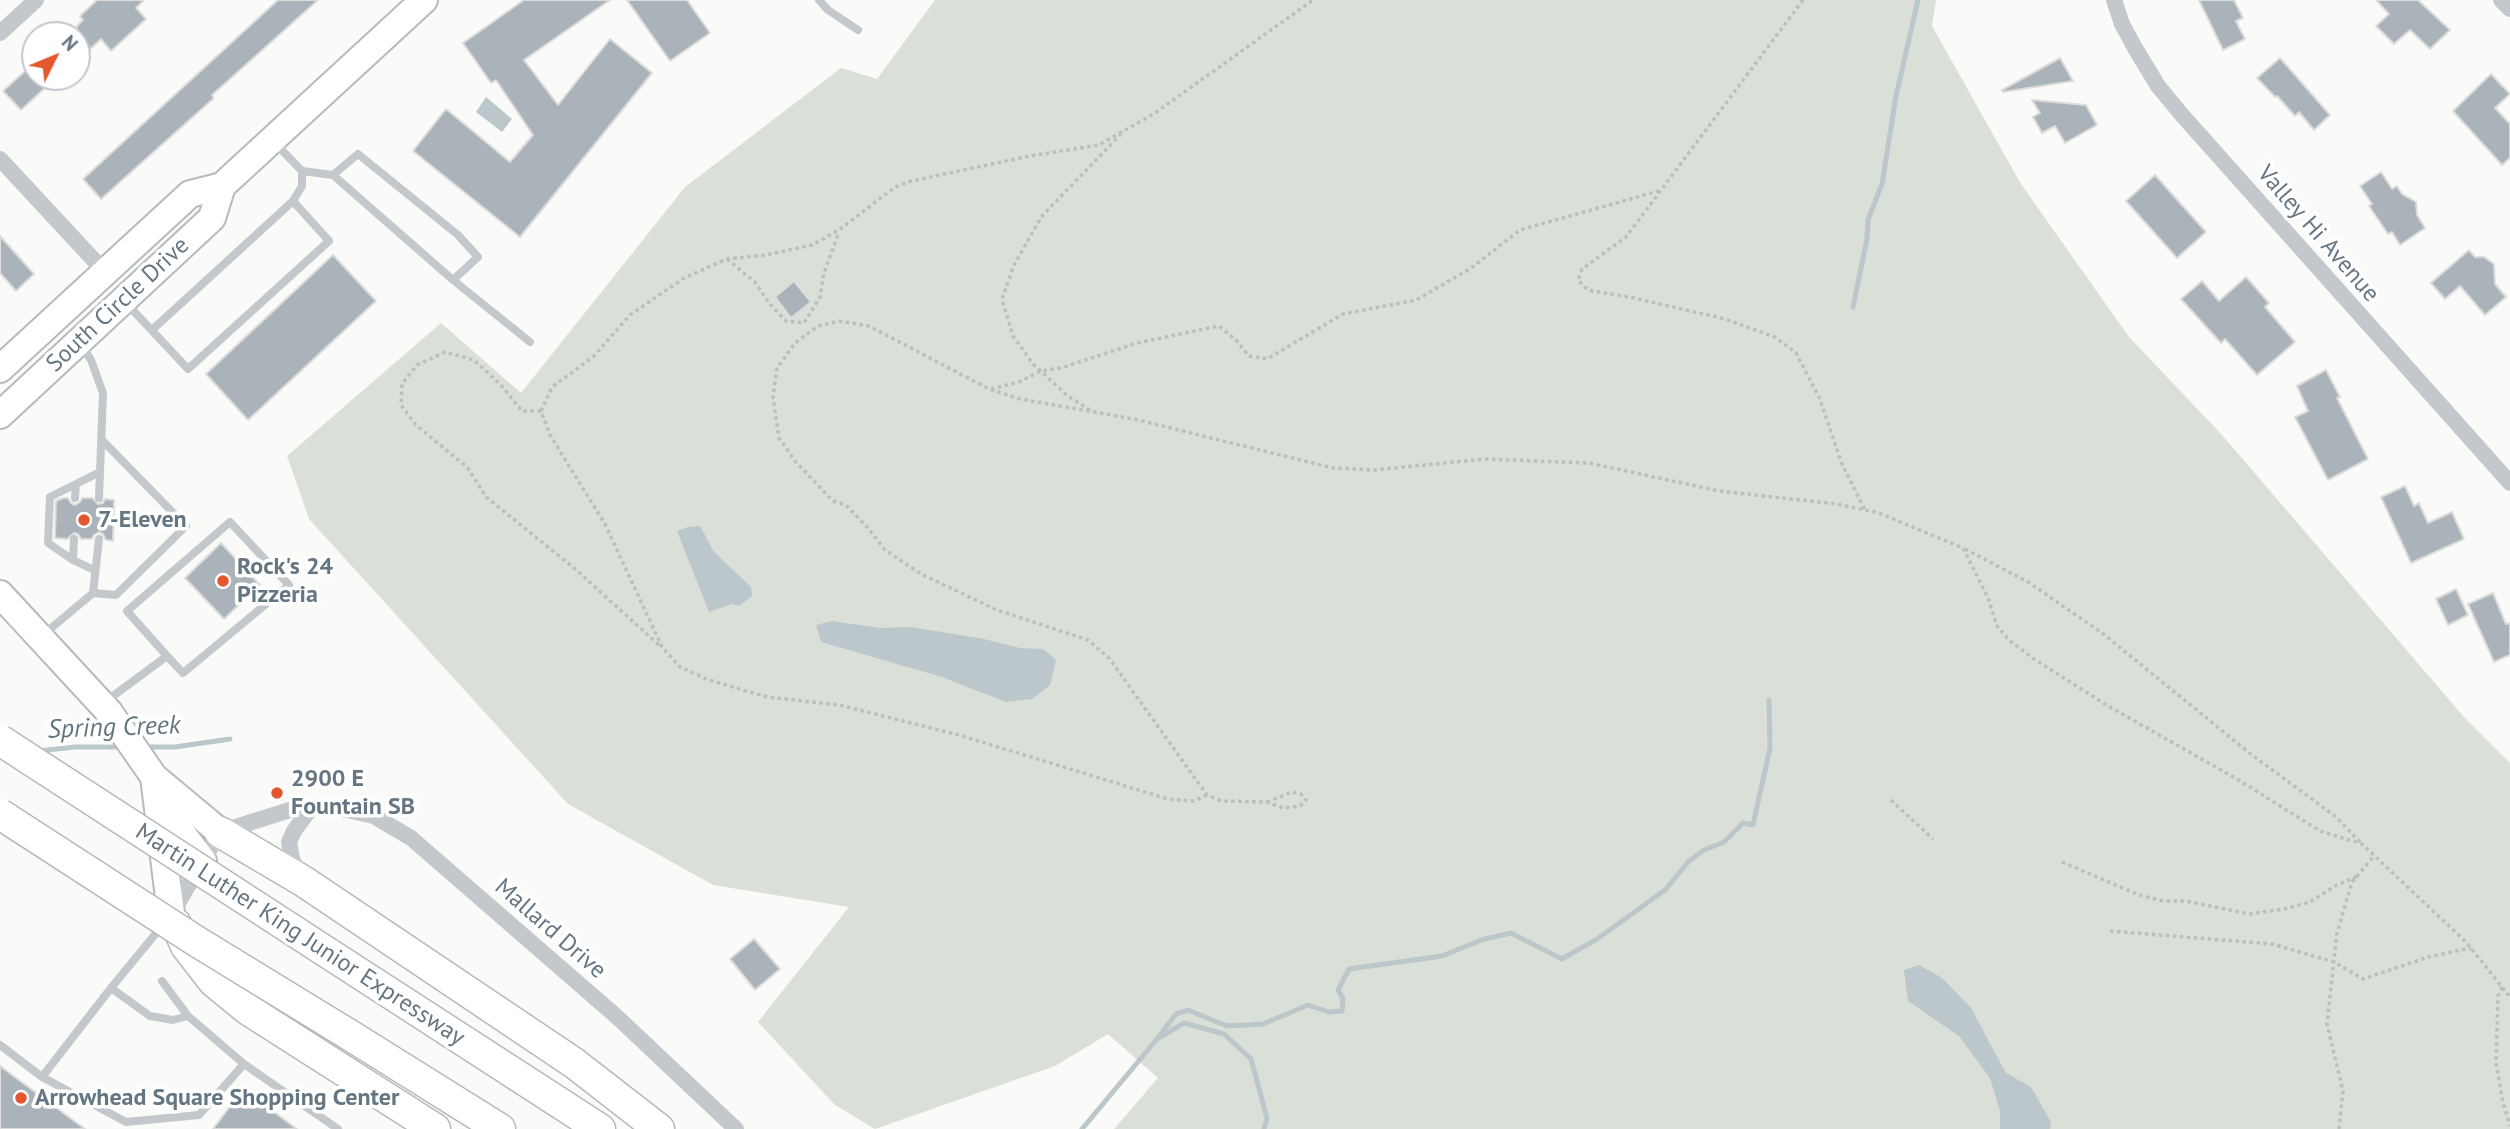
<!DOCTYPE html>
<html>
<head>
<meta charset="utf-8">
<style>
  body { margin:0 }
  #map { position:relative; width:2510px; height:1129px; overflow:hidden; background:#fafaf8; font-family:"PT Sans",sans-serif }
  canvas { display:block }
  .north { position:absolute; left:21px; top:21px; width:70px; height:70px; box-sizing:border-box; background:#fff; border:2px solid #c1c8cd; border-radius:50%; rotate:47deg; font-size:19px; font-weight:700; line-height:28px; text-align:center; color:#657683 }
  .north::after { content:''; display:block; margin:auto; width:24px; height:32px; background:#e4572e; clip-path:polygon(50% 0,100% 100%,50% 72%,0 100%) }
</style>
</head>
<body>
<div id="map">
<canvas width="2510" height="1129"></canvas>
<div class="north">N</div>
</div>
<script>
const g = document.querySelector('canvas').getContext('2d');
g.lineJoin = 'round';
function fillPath(path, color) { g.fillStyle = color; g.fill(path, 'evenodd'); }
const shape = rows => new Path2D(rows.map(r => 'M' + r).join(''));
function strokePath(path, color, width, dash) { g.strokeStyle = color; g.lineWidth = width; g.lineCap = dash ? 'butt' : 'round'; g.setLineDash(dash || []); g.stroke(path); }
function label(font, color, halo, rows, align = 'center') {
  g.font = font + ' "PT Sans",sans-serif'; g.lineWidth = 7; g.setLineDash([]); g.textBaseline = 'middle'; g.strokeStyle = halo; g.fillStyle = color; for (const [text, x, y, turn = 0] of rows) {
    g.save(); g.translate(x, y); g.rotate((+turn || 0) * Math.PI / 180); g.textAlign = isNaN(turn) ? turn : align; if (halo) g.strokeText(text, 0, 0); g.fillText(text, 0, 0); g.restore();
  }
}
fillPath(shape([
  [935,0,1936,0,1932,26,2021,184,2129,337,2222,435,2463,716,2510,763,2510,1129,1114,1129,1158,1078,1108,1034,1055,1066,875,1129,835,1105,758,1022,849,907,713,885,568,804,309,519,287,456,441,323,521,393,685,187,841,68,877,79]
]), '#dadfd7');
fillPath(shape([
  [486,97,512,119,502,132,476,112],
  [700,526,714,552,751,587,752,596,739,606,732,604,709,612,677,531,688,527],
  [832,621,880,628,911,627,984,639,1020,648,1043,649,1056,660,1050,685,1032,699,1006,702,942,677,821,642,816,625],
  [1919,965,1942,978,1971,1008,2006,1073,2031,1087,2051,1122,2050,1129,2000,1129,2000,1111,1990,1078,1959,1036,1908,1001,1904,970]
]), '#bbc7cb');
strokePath(shape([
  [1853,307,1867,239,1868,220,1882,184,1896,96,1918,0],
  [142,747,175,747,230,739],
  [38,751,75,747,122,747],
  [1157,1039,1176,1014,1188,1010,1227,1026,1263,1024,1308,1005,1329,1012,1342,1011,1343,999,1338,990,1349,969,1442,956,1481,940,1511,933,1562,959,1597,939,1665,890,1689,861,1704,850,1724,842,1743,823,1753,825,1770,748,1769,700],
  [1082,1129,1157,1039,1184,1023,1224,1034,1251,1059,1267,1118,1264,1129]
]), '#bbc7cb', 5);
const building = shape([
  [97,0,144,0,136,8,146,19,111,51,101,39,77,61,77,26,83,20,80,16,97,0],
  [278,0,318,0,212,95,214,98,101,199,83,179,278,0],
  [524,0,610,0,524,60,558,105,610,39,652,73,520,237,413,151,446,109,510,162,533,135,496,80,491,83,463,43,524,0],
  [627,0,687,0,710,33,670,61,627,0],
  [2199,0,2234,0,2243,18,2236,21,2245,39,2223,50,2199,0],
  [2376,0,2418,0,2450,30,2430,49,2410,30,2394,44,2376,26,2389,14,2376,0],
  [2060,58,2073,81,2003,92,2002,90,2060,58],
  [2280,58,2330,115,2314,130,2299,112,2295,116,2277,96,2275,97,2257,78,2280,58],
  [35,62,35,77,57,77,21,110,3,91,35,62],
  [2491,74,2510,94,2495,108,2510,124,2510,158,2502,165,2453,111,2491,74],
  [2032,100,2086,105,2097,125,2065,143,2055,126,2042,133,2033,117,2040,113,2032,100],
  [2381,172,2392,189,2397,186,2402,194,2416,202,2417,215,2425,228,2400,245,2392,232,2388,234,2369,206,2372,204,2360,186,2381,172],
  [2155,175,2206,232,2177,258,2126,201,2155,175],
  [0,236,34,274,16,291,0,273,0,236],
  [2469,250,2475,257,2484,257,2494,264,2495,284,2506,297,2485,315,2460,286,2445,299,2431,283,2469,250],
  [333,255,376,301,248,420,206,374,333,255],
  [2246,277,2269,303,2265,307,2295,342,2257,375,2225,339,2221,343,2181,299,2202,281,2219,301,2246,277],
  [794,281,811,302,791,318,775,297,794,281],
  [2326,370,2340,397,2337,398,2368,459,2328,480,2295,417,2308,411,2297,386,2326,370],
  [2405,486,2414,506,2419,503,2428,523,2452,512,2464,539,2411,563,2381,497,2405,486],
  [63,498,68,498,71,503,75,505,80,502,82,498,92,498,98,504,103,503,105,499,114,500,113,541,106,540,103,534,99,532,94,535,92,539,81,539,78,534,74,533,67,539,55,538,56,501,63,498],
  [221,543,260,585,224,619,185,578,221,543],
  [2456,589,2468,615,2448,625,2436,599,2456,589],
  [2493,593,2506,624,2510,623,2510,655,2494,662,2468,604,2493,593],
  [754,939,780,969,755,990,730,959,754,939],
  [0,1066,85,1129,0,1129,0,1066],
  [243,1089,297,1129,213,1129,243,1089]
]);
fillPath(building, '#aab3b9');
strokePath(building, '#dcdcda', 2);
const primary = shape([
  [0,369,190,194,222,186],
  [0,415,212,218,222,186,424,0],
  [0,594,109,712,154,777,220,832],
  [154,777,171,914],
  [158,802,203,861]
]);
const highway = shape([
  [220,832,303,881,574,1063,659,1129],
  [176,924,186,946,214,982,247,1009,435,1129],
  [328,953,600,1129],
  [348,1034,500,1129]
]);
strokePath(primary, '#b5babe', 30);
strokePath(highway, '#b4b9bd', 33);
strokePath(shape([
  [1803,0,1626,237,1582,269,1578,280,1588,290,1634,298,1725,319,1775,337,1796,353,1819,397,1842,464,1865,510],
  [727,259,755,282,769,303,786,321,804,323,820,297,824,273,839,232],
  [991,389,1019,382,1041,371,1061,368,1137,343,1219,326,1236,340,1249,356,1267,359,1343,314,1416,300,1470,269,1520,230,1662,190],
  [1090,410,1068,396,1033,364,1013,336,1002,299,1014,265,1041,217,1121,134],
  [541,411,522,411,501,385,474,360,445,352,417,365,402,384,401,405,416,425,468,468,486,497,574,568,660,646],
  [1965,549,2028,582,2102,633,2252,755,2335,816,2360,842],
  [1207,795,1194,801,1168,799,959,735,839,705,767,697,709,680,680,667,662,647,605,524,550,435,541,411,552,387,593,357,630,315,684,278,727,259,766,255,812,245,839,230,895,187,911,181,1030,156,1099,145,1155,113,1313,0],
  [1891,800,1933,839],
  [1267,802,1292,792,1301,794,1306,800,1300,806,1283,808,1267,802,1221,801,1207,795,1109,658,1088,640,997,610,921,574,885,550,868,528,846,505,833,501,795,461,779,438,773,397,777,368,795,343,818,326,839,321,869,326,989,389,1020,399,1134,419,1333,468,1374,470,1484,459,1589,463,1719,491,1837,504,1879,513,1963,548,1988,598,1997,626,2010,641,2034,659,2108,706,2237,779,2320,831,2362,844,2466,942,2510,997],
  [2062,862,2139,895,2163,901,2186,901,2249,914,2284,909,2310,902,2335,886,2358,876],
  [2110,931,2272,944,2334,962,2363,979,2428,957,2471,948],
  [2502,987,2498,996,2496,1063,2503,1103,2510,1126],
  [2339,1129,2343,1091,2327,1024,2337,933,2352,882,2374,856]
]), '#bbbfc2', 3.5, [3.5, 3.5]);
strokePath(shape([
  [819,0,828,10,858,30],
  [275,143,302,171,333,175,358,154,458,235,478,257,453,280],
  [333,175,453,280,530,342],
  [127,304,188,369,329,241,293,201,302,186,302,171],
  [152,330,293,201],
  [81,345,91,360,103,393,99,498],
  [76,484,100,472],
  [75,498,76,484,50,497,48,543,73,560,94,570],
  [73,560,74,539],
  [93,593,116,595,186,526,102,440],
  [43,635,93,593,99,539],
  [105,702,167,656,183,673,289,585,230,522,127,611,167,656],
  [162,981,188,1016,244,1064,338,1129],
  [111,988,150,1016,173,1020,188,1016],
  [0,1045,42,1077,111,988,162,926],
  [42,1077,126,1122,199,1115,244,1064]
]), '#c3c8cc', 8);
strokePath(shape([
  [2114,0,2122,24,2135,48,2158,86,2182,115,2510,483],
  [2501,0,2510,9],
  [0,33,36,0],
  [0,159,105,272],
  [301,877,292,859,289,842,294,831,311,808],
  [172,913,220,832,293,809,333,807,374,816,411,838,616,1016,736,1129]
]), '#c3c8cc', 16);
strokePath(primary, '#fff', 26);
strokePath(highway, '#fff', 30);
const highwayBridge = shape([
  [0,740,328,953],
  [0,814,196,941,348,1034]
]);
strokePath(highwayBridge, '#b4b9bd', 33, []);
strokePath(highwayBridge, '#fff', 30);
for (const [x, y, r, color] of [
  [84,520,7,"#e4572e"],
  [223,581,7,"#e4572e"],
  [277,793,7,"#e4572e"],
  [21,1098,7,"#e4572e"]
]) { const dot = new Path2D(); dot.arc(x, y, r, 0, 2 * Math.PI); g.fillStyle = color; g.fill(dot); strokePath(dot, '#fff', 2.5); }
label('24px', '#657683', '#fff', [
  ["Valley Hi Avenue",2318,234,49],
  ["South Circle Drive",118,305,-43],
  ["Mallard Drive",550,929,41],
  ["Martin Luther King Junior Expressway",300,935,33]
]);
label('bold 24px', '#657683', '#fff', [
  ["7-Eleven",98,520],
  ["Rock's 24",237,567],
  ["Pizzeria",237,595],
  ["2900 E",291,779],
  ["Fountain SB",291,807],
  ["Arrowhead Square Shopping Center",35,1098]
], 'left');
label('italic 26px', '#60757c', '#fff', [
  ["Spring Creek",114,728,-2]
]);
</script>
</body>
</html>
